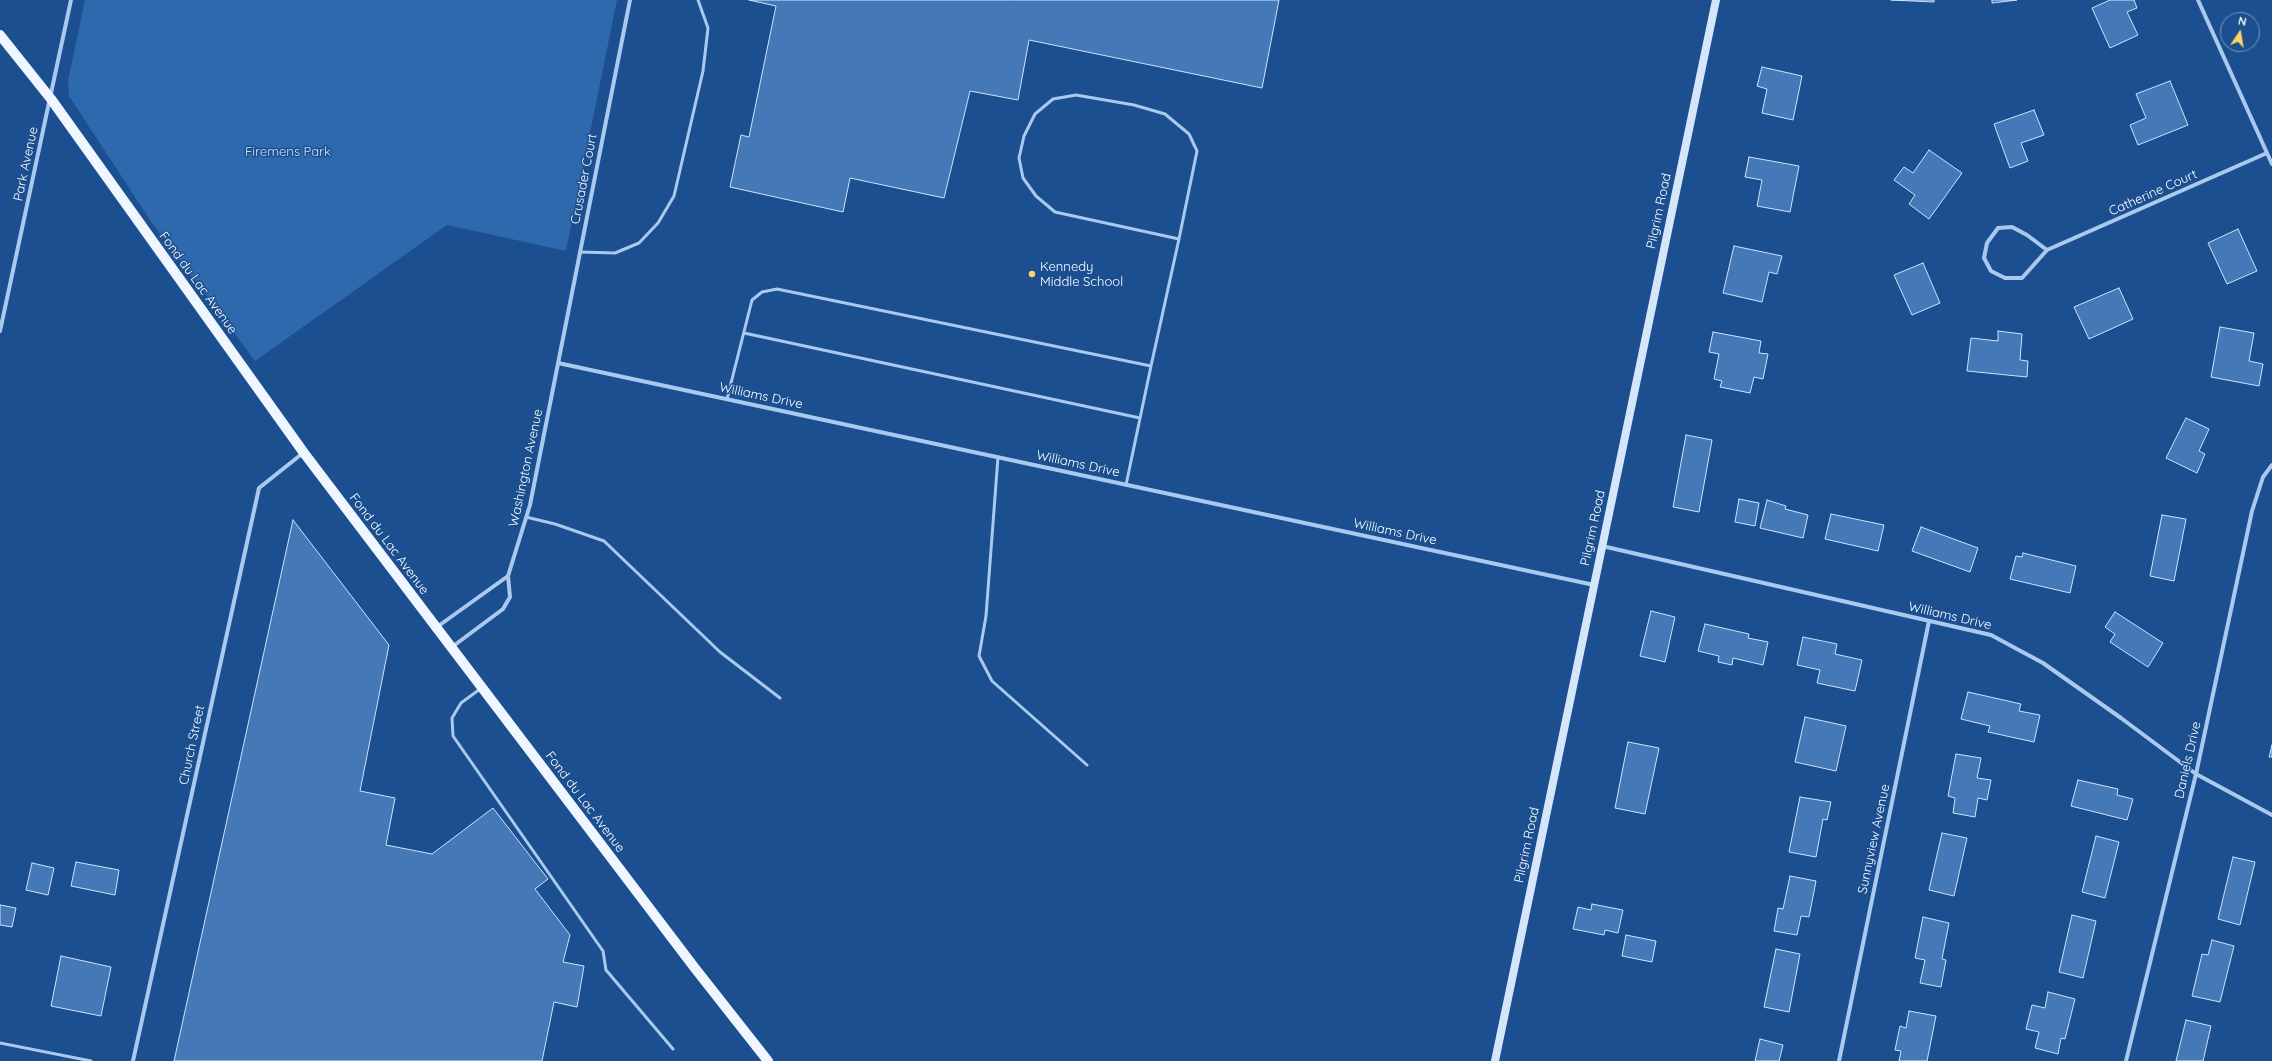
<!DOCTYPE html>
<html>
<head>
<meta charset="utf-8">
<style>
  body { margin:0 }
  #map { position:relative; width:2272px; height:1061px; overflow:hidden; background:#1b4f8f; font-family:Quicksand,sans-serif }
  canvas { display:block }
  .north { position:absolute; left:2220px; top:12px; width:40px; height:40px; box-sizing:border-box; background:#1b4f8f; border:1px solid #7695bc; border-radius:50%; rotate:12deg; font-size:11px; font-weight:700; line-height:16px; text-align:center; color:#fff }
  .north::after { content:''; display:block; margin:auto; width:14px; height:18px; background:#ffd166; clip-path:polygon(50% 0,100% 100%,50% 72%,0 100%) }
</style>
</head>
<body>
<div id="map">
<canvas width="2272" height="1061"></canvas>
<div class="north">N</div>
</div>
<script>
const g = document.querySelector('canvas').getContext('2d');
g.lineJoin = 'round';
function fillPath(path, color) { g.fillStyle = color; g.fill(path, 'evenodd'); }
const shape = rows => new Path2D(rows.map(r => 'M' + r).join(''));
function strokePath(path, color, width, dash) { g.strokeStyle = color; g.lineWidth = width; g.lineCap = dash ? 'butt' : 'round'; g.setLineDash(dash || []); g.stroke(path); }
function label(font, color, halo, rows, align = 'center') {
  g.font = font + ' Quicksand,sans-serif'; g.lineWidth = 3; g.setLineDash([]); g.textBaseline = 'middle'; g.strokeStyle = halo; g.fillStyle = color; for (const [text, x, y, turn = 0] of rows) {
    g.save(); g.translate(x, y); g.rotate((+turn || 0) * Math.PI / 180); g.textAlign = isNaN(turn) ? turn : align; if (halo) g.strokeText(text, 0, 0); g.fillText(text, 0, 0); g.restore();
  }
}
fillPath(shape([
  [85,0,617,0,566,251,447,225,255,361,152,223,69,96,68,81]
]), '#2e69ad');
const building = shape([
  [749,0,1279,0,1262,88,1029,40,1018,100,970,91,944,198,850,178,843,212,730,187,741,135,749,137,776,6,749,0],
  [1891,0,1934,0,1934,2,1891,0],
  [1992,0,2017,0,1992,3,1992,0],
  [2110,0,2134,0,2137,8,2127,12,2138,35,2110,48,2092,8,2110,0],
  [1762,67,1802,76,1793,120,1762,113,1767,89,1757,86,1762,67],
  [2170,81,2188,125,2138,145,2130,125,2146,118,2136,94,2170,81],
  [2034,110,2044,135,2021,143,2028,161,2010,168,1994,124,2034,110],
  [1929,150,1962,173,1929,219,1909,204,1915,195,1894,180,1904,167,1913,173,1929,150],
  [1749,157,1799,166,1790,212,1757,206,1762,180,1745,177,1749,157],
  [2238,229,2257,271,2227,284,2208,243,2238,229],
  [1734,246,1782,256,1777,274,1769,272,1762,302,1723,293,1734,246],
  [1923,263,1940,303,1912,315,1894,275,1923,263],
  [2119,288,2133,319,2089,339,2074,307,2119,288],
  [2220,327,2254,333,2249,361,2263,364,2259,386,2211,377,2220,327],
  [1998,331,2022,334,2020,360,2028,361,2027,377,1967,371,1971,338,1998,341,1998,331],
  [1713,332,1761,341,1759,353,1768,354,1763,379,1754,377,1750,393,1720,387,1722,381,1714,379,1719,354,1709,352,1713,332],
  [2186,418,2209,429,2199,451,2205,454,2197,473,2166,458,2186,418],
  [1686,435,1712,440,1699,512,1673,507,1686,435],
  [1739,499,1759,503,1755,526,1735,522,1739,499],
  [1767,500,1786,506,1785,509,1808,515,1803,538,1760,528,1767,500],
  [1831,514,1884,525,1878,551,1825,539,1831,514],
  [2162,515,2186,519,2174,581,2150,576,2162,515],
  [293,520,389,645,360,791,395,798,386,845,432,854,493,808,548,879,535,889,570,935,563,962,584,966,577,1007,554,1002,542,1061,174,1061,293,520],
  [1921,527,1978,548,1970,572,1912,551,1921,527],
  [2023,553,2076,566,2070,593,2010,579,2016,556,2022,557,2023,553],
  [1651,611,1675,617,1665,662,1640,656,1651,611],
  [2115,612,2163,643,2148,667,2110,642,2115,634,2105,627,2115,612],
  [1705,624,1749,634,1748,638,1768,642,1763,665,1733,658,1732,665,1718,662,1719,656,1698,651,1705,624],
  [1803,637,1837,644,1835,654,1862,660,1855,691,1817,683,1820,670,1797,665,1803,637],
  [1968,692,2021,704,2019,711,2040,715,2034,742,1988,732,1990,726,1961,719,1968,692],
  [1805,717,1846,726,1836,771,1795,762,1805,717],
  [1628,742,1659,748,1645,814,1615,808,1628,742],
  [2272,745,2272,757,2269,757,2272,745],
  [1956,754,1981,758,1977,778,1991,780,1987,800,1978,798,1975,817,1953,813,1955,798,1948,796,1956,754],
  [2078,780,2118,789,2117,795,2133,799,2127,820,2071,806,2078,780],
  [1800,797,1831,802,1827,820,1823,819,1816,857,1789,852,1800,797],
  [1942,833,1967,838,1954,896,1929,890,1942,833],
  [2096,836,2119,842,2105,898,2082,892,2096,836],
  [2233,857,2255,862,2240,925,2218,919,2233,857],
  [76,862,119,870,115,895,71,886,76,862],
  [32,863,54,868,48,895,26,890,32,863],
  [1790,876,1816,881,1809,917,1801,916,1797,935,1774,931,1778,908,1783,909,1790,876],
  [1592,904,1623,910,1618,933,1605,930,1604,935,1573,929,1578,907,1591,910,1592,904],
  [0,905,16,908,12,927,0,925,0,905],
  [2072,915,2096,921,2083,978,2059,972,2072,915],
  [1923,917,1949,923,1942,959,1946,960,1941,987,1920,983,1925,960,1915,958,1923,917],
  [1626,935,1656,941,1652,962,1622,956,1626,935],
  [2212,940,2234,946,2220,1002,2192,996,2202,954,2208,955,2212,940],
  [1776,949,1800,954,1789,1012,1764,1007,1776,949],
  [61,956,111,967,101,1016,51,1006,61,956],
  [2048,992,2075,999,2065,1039,2061,1038,2058,1054,2035,1048,2039,1032,2026,1029,2032,1005,2045,1008,2048,992],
  [1909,1011,1936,1016,1927,1061,1899,1061,1901,1051,1895,1050,1900,1026,1906,1028,1909,1011],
  [2186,1020,2211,1026,2203,1061,2176,1061,2186,1020],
  [1760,1039,1783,1045,1779,1061,1755,1061,1760,1039]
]);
fillPath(building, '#4478b7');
strokePath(building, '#cfe3fa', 1);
strokePath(shape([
  [580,252,615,253,639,243,658,223,674,196,703,71,708,28,698,0],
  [744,333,1140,418],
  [727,399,752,300,762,292,777,289,1151,366],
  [998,457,986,616,979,656,992,681,1087,765],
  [1126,485,1151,366,1179,239,1197,151,1189,134,1165,114,1134,105,1076,95,1053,99,1035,114,1024,136,1019,158,1023,178,1036,196,1055,212,1179,239],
  [526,517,555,524,604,541,720,652,780,698],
  [480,689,461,703,452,718,453,736,603,951,606,970,673,1049],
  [0,1043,91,1061]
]), '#a9c9ee', 3);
strokePath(shape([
  [2198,0,2272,164],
  [2047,250,2027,235,2012,227,1998,228,1987,243,1984,258,1991,271,2005,278,2022,278,2047,250,2267,153],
  [0,331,71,0],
  [558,363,1594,585],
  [1602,546,1991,635,2043,663,2121,718,2196,774,2272,815],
  [437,627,508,576],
  [452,647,503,609,510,597,508,576,530,505,630,0],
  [133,1061,259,488,303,453],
  [1839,1061,1929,621],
  [2126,1061,2196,774,2252,511,2263,477,2272,465]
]), '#a9c9ee', 4);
strokePath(shape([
  [1495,1061,1716,0]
]), '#d6e6fa', 8);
strokePath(shape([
  [0,35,51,99,304,453,694,967,768,1061]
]), '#f0f6ff', 10);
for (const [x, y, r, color] of [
  [1032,274,4,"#ffd166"]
]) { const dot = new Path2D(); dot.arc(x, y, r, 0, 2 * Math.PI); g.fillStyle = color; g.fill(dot); strokePath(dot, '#1b4f8f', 1.5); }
label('13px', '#cfe3fa', '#1b4f8f', [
  ["Firemens Park",288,152]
]);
label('13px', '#fff', '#1b4f8f', [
  ["Park Avenue",26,164,-78],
  ["Crusader Court",584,179,-79],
  ["Catherine Court",2153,193,-24],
  ["Pilgrim Road",1659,211,-78],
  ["Fond du Lac Avenue",198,283,54],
  ["Williams Drive",761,396,12],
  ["Williams Drive",1078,464,12],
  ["Washington Avenue",526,468,-78],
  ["Pilgrim Road",1593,528,-78],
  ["Williams Drive",1395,532,12],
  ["Fond du Lac Avenue",389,544,53],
  ["Williams Drive",1950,616,13],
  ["Church Street",192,745,-78],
  ["Daniels Drive",2188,760,-77],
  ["Fond du Lac Avenue",585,802,53],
  ["Sunnyview Avenue",1874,839,-78],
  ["Pilgrim Road",1527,845,-78]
]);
label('13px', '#fff', '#1b4f8f', [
  ["Kennedy",1040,267],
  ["Middle School",1040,282]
], 'left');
</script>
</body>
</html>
